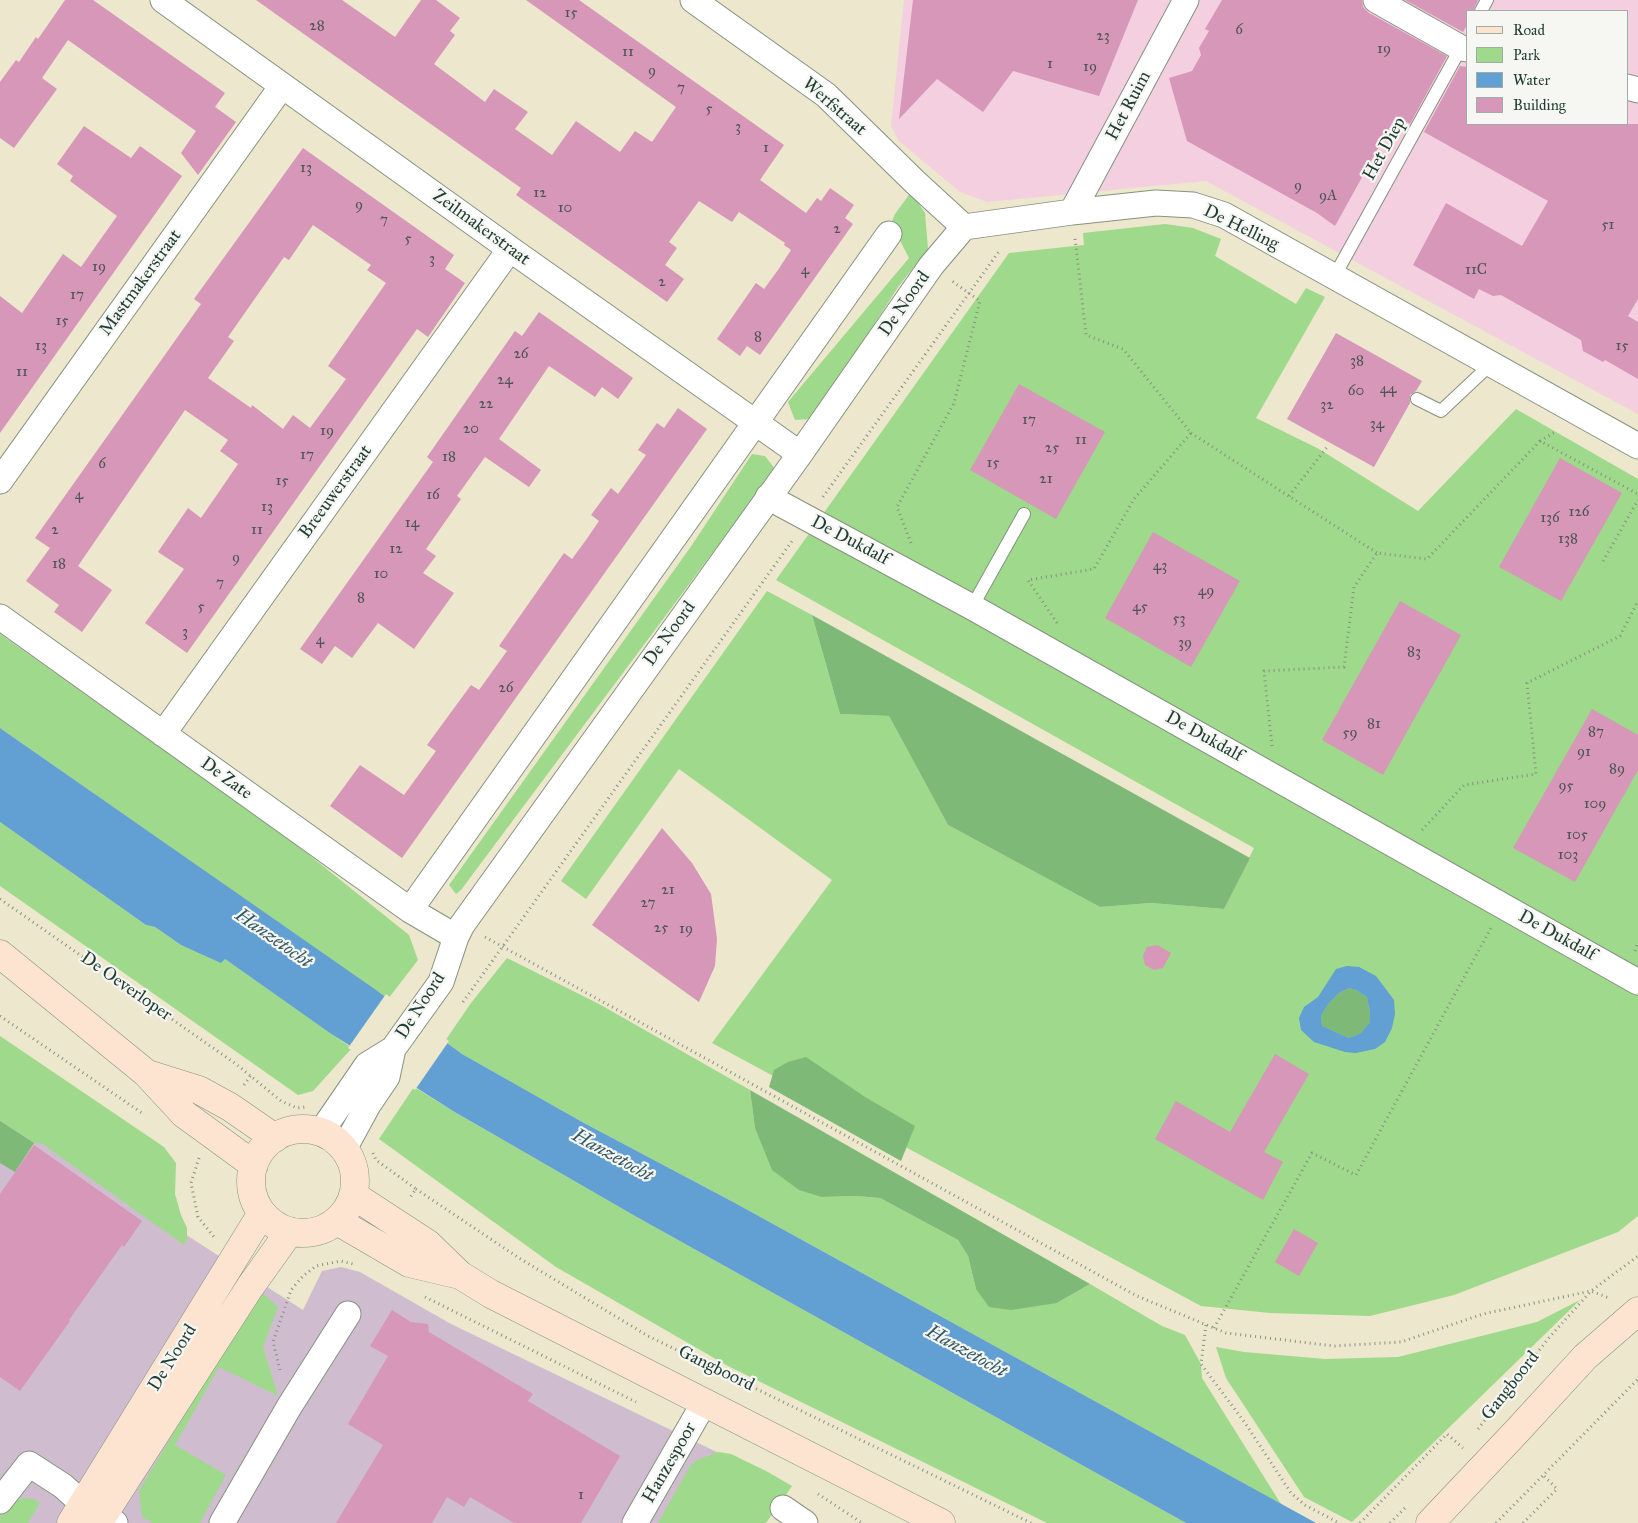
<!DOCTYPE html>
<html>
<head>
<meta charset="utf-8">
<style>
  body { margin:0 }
  #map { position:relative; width:1638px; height:1523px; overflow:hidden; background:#ece7cd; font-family:"IM FELL Great Primer",serif }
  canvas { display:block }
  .legend { position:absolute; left:1466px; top:10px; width:162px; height:115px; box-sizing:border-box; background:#f6f6f2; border:1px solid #a0aca6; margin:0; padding:6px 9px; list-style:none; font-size:15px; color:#1f3d34 }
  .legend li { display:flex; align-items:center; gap:10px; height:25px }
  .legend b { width:25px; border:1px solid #a0aca6 }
</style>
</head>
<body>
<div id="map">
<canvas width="1638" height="1523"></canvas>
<ul class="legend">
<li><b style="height:6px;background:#fde4d1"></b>Road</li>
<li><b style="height:14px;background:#9fd98b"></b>Park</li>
<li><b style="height:14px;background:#629fd3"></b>Water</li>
<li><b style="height:14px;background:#d697b8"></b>Building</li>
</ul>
</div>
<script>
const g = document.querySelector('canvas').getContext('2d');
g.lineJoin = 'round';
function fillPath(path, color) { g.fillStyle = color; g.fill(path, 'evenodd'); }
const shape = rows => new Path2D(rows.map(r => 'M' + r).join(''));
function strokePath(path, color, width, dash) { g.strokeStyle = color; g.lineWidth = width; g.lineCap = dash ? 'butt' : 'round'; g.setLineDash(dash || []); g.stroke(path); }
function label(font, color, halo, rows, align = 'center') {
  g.font = font + ' "IM FELL Great Primer",serif'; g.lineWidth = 4.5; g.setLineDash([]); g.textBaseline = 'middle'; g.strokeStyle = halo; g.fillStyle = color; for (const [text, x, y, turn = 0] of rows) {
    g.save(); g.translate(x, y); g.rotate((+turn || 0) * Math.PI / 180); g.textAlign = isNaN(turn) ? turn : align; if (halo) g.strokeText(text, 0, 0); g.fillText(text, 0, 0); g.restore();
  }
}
fillPath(shape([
  [904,0,1638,0,1638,414,1206,181,987,202,960,192,899,141,891,126],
  [1467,11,1627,11,1627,124,1467,124]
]), '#f3cfe0');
fillPath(shape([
  [0,1073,177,1229,303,1310,322,1271,341,1267,360,1272,451,1324,750,1468,714,1523,0,1523]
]), '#cfbdcf');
fillPath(shape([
  [911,192,925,213,928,249,898,287,836,384,811,419,795,420,788,402,909,258,891,223,895,214],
  [1165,224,1193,228,1221,239,1215,256,1296,304,1306,288,1325,297,1256,418,1319,449,1418,511,1516,409,1638,479,1638,1216,1618,1232,1454,1295,1370,1316,1270,1313,1201,1306,712,1043,832,880,679,769,586,899,561,881,767,591,812,615,840,714,889,716,948,825,1100,907,1151,903,1224,909,1254,848,776,580,1009,253,1084,245,1083,233],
  [752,454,765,456,775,469,461,890,456,894,449,885,692,545],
  [0,634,288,838,409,935,418,960,388,999,0,728],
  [0,822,146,925,155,927,181,945,225,959,352,1048,313,1091,298,1095,0,886],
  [507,958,599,1004,750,1090,755,1128,822,1197,856,1196,880,1198,958,1240,968,1256,976,1289,1057,1303,1090,1284,1162,1326,1185,1335,1201,1364,1202,1378,1281,1504,735,1203,584,1123,462,1054,445,1041,471,1003],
  [0,1036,164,1147,176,1163,175,1194,181,1215,187,1228,187,1239,184,1245,41,1143,34,1143,0,1121],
  [414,1087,453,1111,635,1216,1186,1523,1047,1523,728,1366,556,1267,379,1139],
  [259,1290,278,1307,263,1347,278,1396,219,1367,175,1445,226,1475,200,1523,153,1523,142,1517,139,1491],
  [1580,1300,1352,1522,1304,1497,1226,1378,1216,1347,1244,1352,1325,1359,1398,1357,1537,1322],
  [719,1452,731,1454,768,1472,792,1486,766,1523,658,1523,690,1466,697,1460],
  [22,1498,34,1499,40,1503,28,1523,0,1523,0,1517,9,1505]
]), '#9fd98b');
fillPath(shape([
  [812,615,1250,858,1224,909,1151,903,1100,907,948,825,889,716,840,714],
  [1349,988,1356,990,1367,997,1370,1012,1370,1022,1361,1033,1349,1038,1322,1026,1321,1016,1328,1004,1339,993],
  [806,1057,865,1097,915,1126,901,1161,769,1087,774,1070,788,1062],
  [750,1090,1090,1284,1057,1303,1011,1310,989,1307,976,1289,968,1256,958,1240,880,1198,856,1196,822,1197,799,1190,772,1170,755,1128],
  [0,1121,34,1143,15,1172,0,1163]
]), '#7fb977');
fillPath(shape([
  [0,728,376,990,462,1054,584,1123,735,1203,1316,1523,1186,1523,635,1216,453,1111,330,1033,225,959,221,963,181,945,155,927,146,925,0,822],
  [1347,966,1359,967,1376,976,1394,1000,1395,1014,1392,1028,1385,1042,1375,1049,1356,1053,1345,1052,1314,1042,1301,1030,1299,1018,1304,1007,1318,997,1336,969],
  [1349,988,1356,990,1367,997,1370,1012,1370,1022,1361,1033,1349,1038,1322,1026,1321,1016,1328,1004,1339,993]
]), '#629fd3');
fillPath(shape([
  [386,994,449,1041,415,1090,348,1048]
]), '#ece7cd');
fillPath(shape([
  [65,0,93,0,225,93,215,107,236,122,198,175,181,153,196,131,68,40,42,78,57,89,14,148,0,138,0,82,16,60,19,62,36,37,38,39],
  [256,0,342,0,395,37,421,0,436,0,460,18,450,31,455,35,434,64,485,102,494,89,528,112,515,129,552,155,576,121,620,152,635,131,652,142,676,107,526,0,579,0,784,145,760,180,806,213,817,198,821,201,830,188,854,205,845,218,853,224,760,355,747,346,740,356,717,339,756,283,764,289,778,270,791,250,784,245,785,243,739,212,732,222,699,201,669,242,677,248,665,265,684,279,667,302,516,195,521,188],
  [913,0,1138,0,1099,96,1013,71,983,112,937,79,899,119],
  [1222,0,1362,0,1363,7,1369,13,1447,56,1410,124,1396,116,1335,226,1317,213,1187,141,1169,78,1192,71,1201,55,1199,48,1209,31,1205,29],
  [1405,0,1478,0,1473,11,1467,11,1467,25,1463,32],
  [1460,66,1467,67,1467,124,1638,124,1638,299,1628,316,1638,322,1638,379,1605,360,1603,362,1583,351,1581,340,1501,295,1493,296,1479,289,1474,299,1413,265,1446,203,1522,246,1548,201,1424,132],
  [84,126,131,158,140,146,182,176,0,433,0,296,22,313,63,254,81,267,117,216,70,181,73,176,57,164],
  [303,148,454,255,445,269,465,283,428,337,417,329,187,653,145,623,184,569,158,552,188,508,201,518,238,464,220,451,228,440,185,410,78,566,112,590,82,632,54,612,59,605,26,581,50,548,35,538,201,304,194,299],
  [313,225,371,265,367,270,386,283,328,366,346,379,310,428,293,415,283,429,252,405,251,408,208,378,234,341,228,337,284,257,289,260],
  [539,312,633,378,618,399,602,387,595,397,549,366,499,439,541,470,529,487,485,457,457,496,461,499,426,549,436,556,423,573,454,593,414,649,378,623,352,658,335,646,322,664,300,649,433,462,427,457,515,331,522,336],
  [1336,333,1422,381,1416,391,1410,395,1410,403,1374,467,1287,419],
  [1019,384,1105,432,1056,519,970,470],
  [678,408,707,429,402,858,330,806,360,765,404,795,436,751,427,745,471,685,479,690,507,651,499,646,564,553,572,559,586,540,599,521,591,515,611,488,618,494,646,455,638,450,657,423,664,428],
  [1560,458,1622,493,1561,601,1499,567],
  [1153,532,1240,581,1191,667,1105,618],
  [1400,601,1461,635,1383,775,1322,740],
  [1592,709,1638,735,1638,770,1575,882,1513,848],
  [662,828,692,863,711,894,717,939,715,966,699,1002,592,925],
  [1157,945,1171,953,1163,968,1154,970,1145,965,1143,956,1147,947],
  [1275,1054,1309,1074,1264,1152,1283,1162,1263,1200,1155,1139,1176,1101,1230,1132],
  [34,1145,142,1221,124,1247,122,1245,69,1320,70,1321,20,1391,0,1377,0,1194],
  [1294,1229,1318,1243,1299,1276,1275,1262],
  [392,1310,411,1322,428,1324,429,1332,533,1394,528,1401,620,1456,581,1523,514,1523,470,1497,464,1507,447,1497,432,1523,336,1523,383,1445,348,1424,388,1356,370,1346]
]), '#d697b8');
const lane = shape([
  [1481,11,1487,0],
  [1334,277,1463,44],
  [1417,399,1441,411,1491,364],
  [972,607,1024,514]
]);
const street = shape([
  [163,0,510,249,800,454],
  [693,0,826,95,915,182,964,227],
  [1376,0,1461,48,1467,49],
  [1627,87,1638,90],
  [1072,212,1186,0],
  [964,227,1072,212,1156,203,1193,205,1224,215,1638,446],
  [0,481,282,86],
  [768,497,972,607,1638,982],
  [0,617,355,871,410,910,456,937],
  [163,734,510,249],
  [410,910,889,234],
  [321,1132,367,1065,393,1049,441,982,456,937,462,925,800,454,931,266,964,227],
  [344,1149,368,1105,387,1077,393,1049],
  [0,1501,29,1464,63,1486,83,1504,115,1523],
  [783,1508,805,1523],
  [222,1523,289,1407,348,1314],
  [635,1523,704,1403]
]);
const secondary = shape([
  [0,954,146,1073,184,1114,254,1165],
  [148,1074,199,1090,230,1107,275,1138],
  '251 1181a52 52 0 1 1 104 0a52 52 0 1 1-104 0Z',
  [353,1195,428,1244,460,1275,491,1294,941,1523],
  [337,1221,409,1263,460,1275],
  [71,1523,262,1213],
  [98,1523,250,1287,290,1231],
  [1430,1523,1518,1430,1585,1357,1638,1311]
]);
strokePath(lane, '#869280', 14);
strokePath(street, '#869280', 27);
strokePath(secondary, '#869280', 29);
strokePath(shape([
  [1191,433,1377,553],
  [1540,441,1555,432],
  [1289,496,1327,447],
  [823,497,1000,250],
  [911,543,897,507,954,403,980,301,952,281],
  [1603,561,1638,500],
  [1057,623,1028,580,1094,569,1134,499,1191,433,1123,349,1086,335,1075,238],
  [1272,746,1264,671,1344,667,1354,587,1377,553,1427,559,1540,441,1638,494],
  [1422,830,1464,785,1536,774,1527,683,1620,636,1638,601],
  [0,899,236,1064,281,1101,297,1108,306,1107],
  [485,937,1137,1296,1226,1333,1334,1346,1401,1342,1483,1314,1591,1291,1609,1298],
  [1635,951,1638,942],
  [463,1002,792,541],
  [0,1016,142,1113],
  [244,1085,251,1075],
  [373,1153,376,1160,416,1189,409,1199],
  [199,1158,191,1183,198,1217,214,1237],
  [416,1189,519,1258,648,1336,1031,1523],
  [425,1297,636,1402],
  [1206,1325,1201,1364,1245,1423,1291,1493,1305,1505,1339,1523],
  [1214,1328,1312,1153,1356,1175,1491,928],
  [280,1370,273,1342,291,1290,303,1276,316,1266,341,1261,353,1264],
  [1478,1429,1548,1339,1591,1291,1638,1256],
  [818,1494,862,1523],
  [1360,1523,1443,1438,1447,1434,1463,1448],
  [1390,1523,1406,1507],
  [1496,1523,1638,1379],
  [1523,1523,1557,1489,1542,1474]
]), '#869280', 3, [1, 4]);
strokePath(lane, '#fff', 12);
strokePath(street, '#fff', 25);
strokePath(secondary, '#fde4d1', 28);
label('15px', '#4d5455', null, [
  ["15",571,13],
  ["28",317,26],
  ["6",1239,30],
  ["23",1103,36],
  ["19",1384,49],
  ["11",628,52],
  ["1",1050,64],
  ["19",1090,67],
  ["9",652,71],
  ["7",681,88],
  ["5",709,109],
  ["3",738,127],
  ["1",766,148],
  ["13",306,168],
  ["9",1298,186],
  ["12",540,193],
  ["9A",1328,196],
  ["9",359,205],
  ["10",565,208],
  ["7",384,220],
  ["51",1608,225],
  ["2",837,229],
  ["5",408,239],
  ["3",432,259],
  ["19",99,267],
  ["4",805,270],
  ["11C",1476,270],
  ["2",662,282],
  ["17",77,295],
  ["15",62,321],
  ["8",758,337],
  ["13",41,346],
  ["15",1622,346],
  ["26",521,354],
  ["38",1357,361],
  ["11",22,372],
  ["24",505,380],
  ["44",1388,389],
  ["60",1356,391],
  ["22",486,404],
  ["32",1327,405],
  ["17",1029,420],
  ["34",1377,424],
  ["20",471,429],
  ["19",327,431],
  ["11",1081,440],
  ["25",1052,448],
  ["17",307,455],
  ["18",449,457],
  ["15",993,463],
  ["6",102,464],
  ["21",1046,479],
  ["15",282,481],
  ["4",79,495],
  ["16",433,495],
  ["13",267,507],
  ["126",1579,512],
  ["136",1550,518],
  ["14",412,523],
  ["2",55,530],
  ["11",257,530],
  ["138",1568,539],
  ["12",396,549],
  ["9",236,558],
  ["18",59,564],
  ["43",1160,566],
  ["10",381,574],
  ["7",220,583],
  ["49",1206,591],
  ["8",361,598],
  ["5",201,607],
  ["45",1140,607],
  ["53",1179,619],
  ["3",185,632],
  ["4",320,640],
  ["39",1185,643],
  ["83",1414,652],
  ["26",506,688],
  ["81",1374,724],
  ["87",1596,732],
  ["59",1350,733],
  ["91",1584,752],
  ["89",1617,769],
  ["95",1566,786],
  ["109",1595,804],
  ["105",1577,835],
  ["103",1568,855],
  ["21",668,890],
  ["27",648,903],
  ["25",661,928],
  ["19",686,929],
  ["1",581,1495]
]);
label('18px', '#1f3d34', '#f6f6f2', [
  ["Het Ruim",1129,106,-62],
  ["Werfstraat",834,107,41],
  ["Het Diep",1385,149,-61],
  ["Zeilmakerstraat",481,228,36],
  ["De Helling",1241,228,26],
  ["Mastmakerstraat",141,283,-54],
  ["De Noord",905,304,-55],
  ["Breeuwerstraat",336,492,-54],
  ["De Dukdalf",850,541,28],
  ["De Noord",670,634,-54],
  ["De Dukdalf",1204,737,29],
  ["De Zate",226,779,36],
  ["De Dukdalf",1557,936,29],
  ["De Oeverloper",126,987,35],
  ["De Noord",421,1006,-57],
  ["De Noord",173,1358,-58],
  ["Gangboord",716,1369,26],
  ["Gangboord",1511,1386,-52],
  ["Hanzespoor",670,1463,-60]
]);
label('italic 19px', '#335a64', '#f6f6f2', [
  ["Hanzetocht",273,939,35],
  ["Hanzetocht",612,1156,29],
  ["Hanzetocht",966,1352,29]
]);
</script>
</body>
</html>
